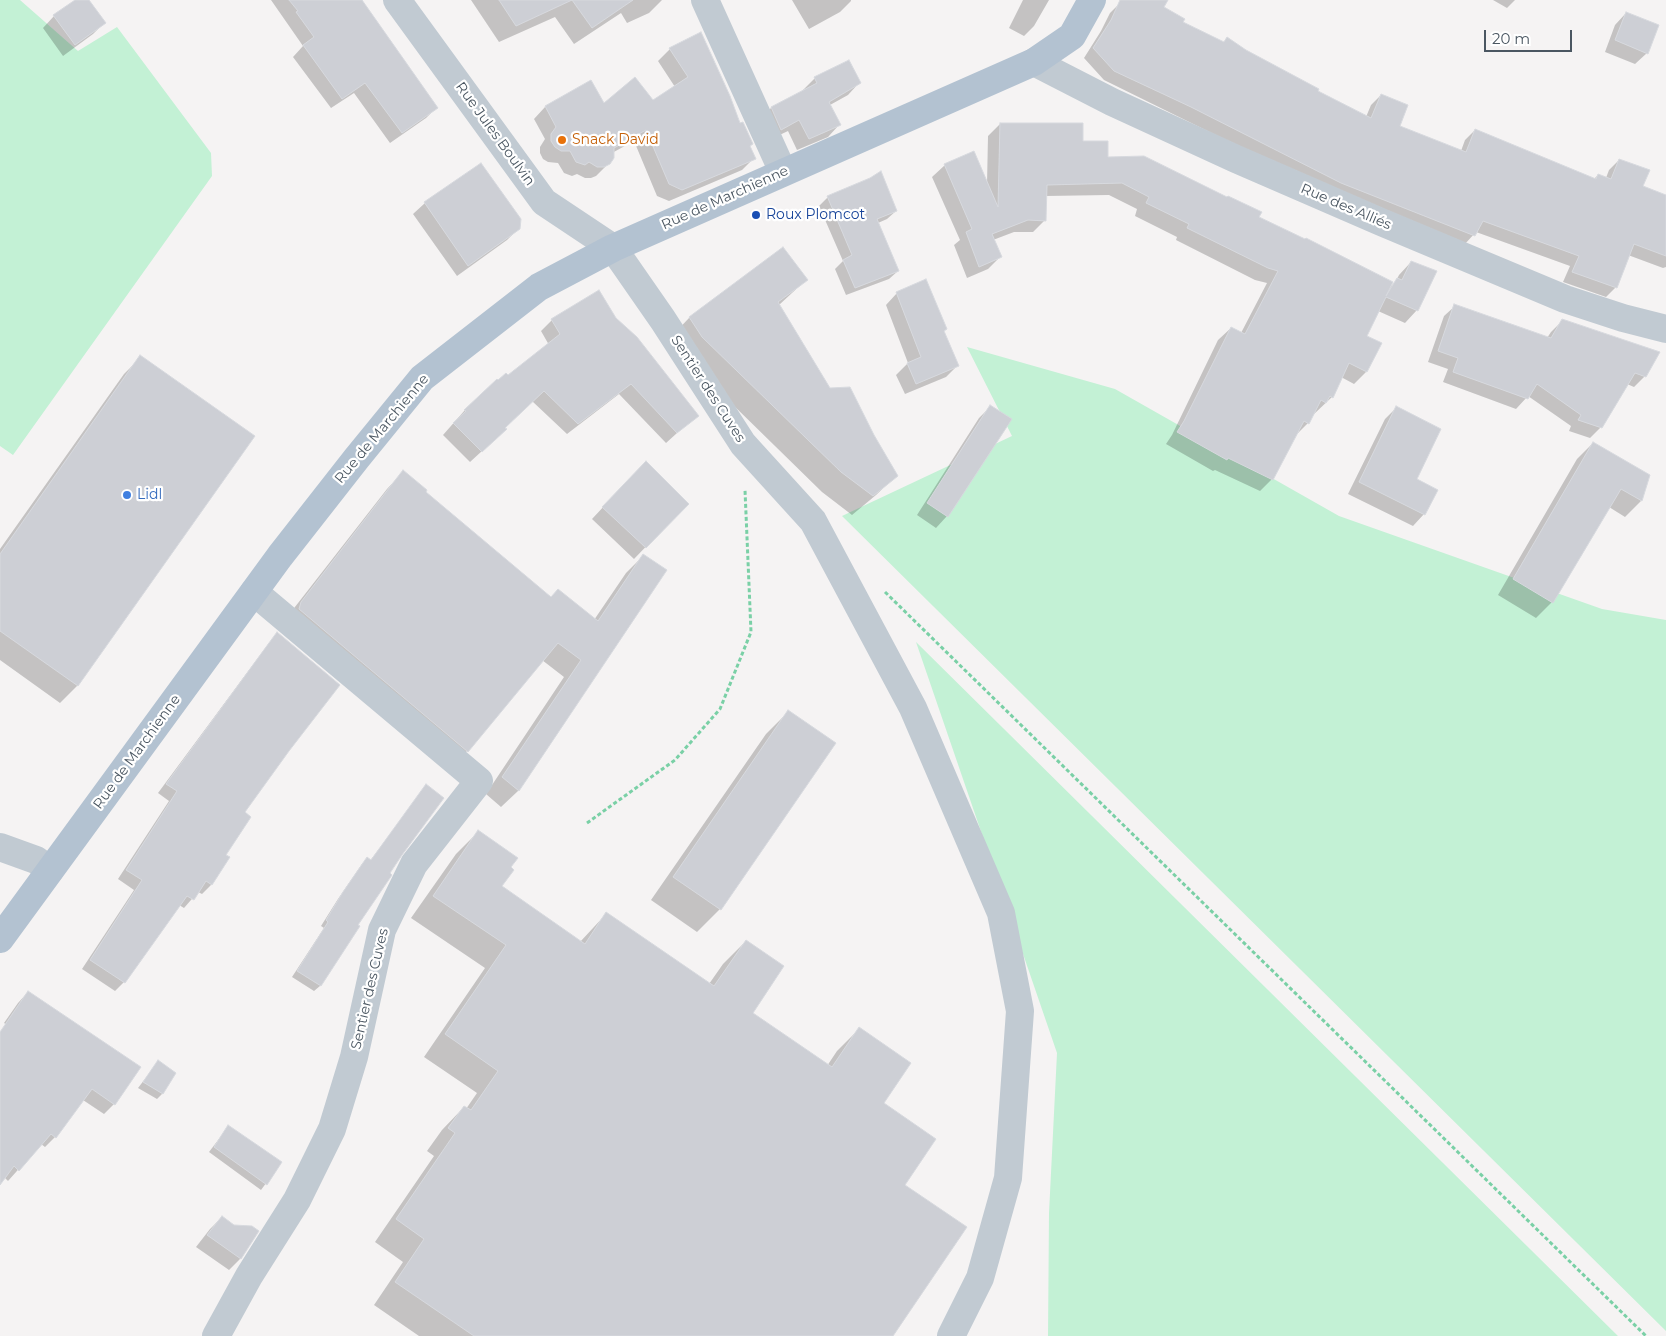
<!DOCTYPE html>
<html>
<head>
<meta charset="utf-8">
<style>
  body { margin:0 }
  #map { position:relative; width:1666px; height:1336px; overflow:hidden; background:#f5f3f3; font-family:Montserrat,sans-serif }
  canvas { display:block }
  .scale { position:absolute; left:1484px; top:30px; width:88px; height:22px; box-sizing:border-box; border:2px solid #4a5661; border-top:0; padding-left:6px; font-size:15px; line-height:18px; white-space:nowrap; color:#4a5661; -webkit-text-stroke:4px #fff; paint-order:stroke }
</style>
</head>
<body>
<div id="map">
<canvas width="1666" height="1336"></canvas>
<div class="scale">20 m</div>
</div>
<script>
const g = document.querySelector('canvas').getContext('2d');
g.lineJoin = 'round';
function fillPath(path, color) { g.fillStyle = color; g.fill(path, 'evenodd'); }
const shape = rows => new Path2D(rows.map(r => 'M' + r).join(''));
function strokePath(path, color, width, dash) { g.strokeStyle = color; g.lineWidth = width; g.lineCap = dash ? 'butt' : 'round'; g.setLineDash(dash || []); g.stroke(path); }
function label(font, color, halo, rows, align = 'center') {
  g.font = font + ' Montserrat,sans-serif'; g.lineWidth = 4.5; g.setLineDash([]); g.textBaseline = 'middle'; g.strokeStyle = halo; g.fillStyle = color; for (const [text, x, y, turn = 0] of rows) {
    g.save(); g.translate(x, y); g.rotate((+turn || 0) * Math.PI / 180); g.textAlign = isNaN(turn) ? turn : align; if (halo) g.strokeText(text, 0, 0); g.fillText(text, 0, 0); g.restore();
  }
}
fillPath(shape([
  [0,0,20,0,78,51,117,27,211,153,212,176,13,455,0,446],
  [967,347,1115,389,1339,516,1602,609,1666,620,1666,1331,842,516,1012,436],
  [916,642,1618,1336,1048,1336,1049,1213,1057,1053]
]), '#c3f1d5');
fillPath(shape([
  [77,0,88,0,104,23,93,34,63,56,43,28,54,16],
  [271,0,360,0,436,108,426,118,390,143,354,93,331,108,293,57,303,46],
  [471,0,662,0,649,13,627,23,621,13,574,44,555,17,499,42],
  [792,0,851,0,851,1,840,12,809,29],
  [1023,0,1049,0,1034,26,1024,36,1009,28],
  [1134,0,1166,0,1162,8,1151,53,1223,43,1227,38,1245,51,1316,91,1366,117,1371,105,1381,95,1398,127,1461,151,1465,140,1475,130,1594,179,1598,175,1606,178,1609,170,1619,160,1642,187,1666,196,1666,267,1663,268,1628,255,1616,287,1606,297,1563,282,1570,266,1476,232,1464,245,1331,192,1104,80,1084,58,1101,31,1110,13,1120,3],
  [1493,0,1515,0,1507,8],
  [1626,13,1647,53,1635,64,1605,52,1615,25],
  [670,49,749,146,754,158,742,170,669,201,657,196,634,141,612,153,609,163,596,176,591,178,585,178,577,174,572,176,564,173,558,163,548,162,543,159,540,153,540,147,545,139,534,119,545,107,603,105,653,102,675,87,658,61],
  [815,78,859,83,848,95,830,105,839,125,828,137,797,150,788,131,769,140,760,119,771,108,804,91,803,90],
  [1000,124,1082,142,1106,159,1258,217,1389,288,1396,281,1399,275,1411,262,1417,310,1405,323,1378,311,1365,336,1366,372,1354,384,1341,377,1332,397,1313,415,1308,423,1296,435,1272,479,1260,491,1215,470,1213,471,1166,444,1172,435,1218,340,1231,328,1241,333,1267,283,1255,280,1176,240,1177,237,1135,216,1137,209,1109,195,1046,196,1045,220,1033,232,1014,232,993,240,1000,257,988,269,967,278,954,245,960,240,932,177,945,165,987,184,988,136],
  [828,197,896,211,887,219,878,223,898,271,889,279,846,295,835,269,843,261,819,206],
  [425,203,519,228,507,240,457,276,413,214],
  [783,249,806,280,779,305,830,390,873,436,896,476,876,495,852,515,822,492,683,356,670,338,689,318],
  [897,293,943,332,958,365,946,377,905,394,896,375,908,363,886,305],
  [1455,306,1547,338,1551,332,1562,321,1645,376,1634,387,1627,384,1601,427,1590,438,1569,431,1571,426,1528,396,1516,409,1443,382,1448,369,1428,362,1444,316],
  [615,319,697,415,666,443,619,394,567,434,532,401,503,428,494,440,470,462,443,435,465,410,549,345,541,331,552,320],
  [141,357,253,436,77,686,60,703,0,660,0,549,124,374],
  [990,407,947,516,936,528,917,515,979,418],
  [1396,408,1424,514,1413,526,1348,494,1385,419],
  [1593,443,1641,501,1625,517,1609,507,1552,602,1536,618,1498,595,1577,459],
  [403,472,424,493,551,598,594,620,626,573,643,556,665,571,518,791,501,807,486,794,564,677,542,660,467,751,450,768,284,621,387,489],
  [634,474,687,504,634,559,592,519],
  [278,634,288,750,243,813,224,855,228,857,211,885,202,894,198,892,184,908,179,905,124,982,115,991,82,969,134,890,118,879,169,801,158,793,269,643],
  [788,712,720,909,697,932,651,900,766,734],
  [426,786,401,854,357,925,358,926,320,986,314,991,292,977,324,928,321,926,338,899,362,864,367,859,370,861],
  [478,832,510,868,501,887,580,942,606,914,709,984,723,964,746,941,751,1013,827,1066,837,1051,859,1029,882,1103,903,1185,891,1336,419,1336,374,1305,403,1262,375,1242,434,1156,427,1151,442,1130,464,1107,466,1109,477,1093,424,1057,485,968,411,918,456,854],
  [28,992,114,1104,104,1114,83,1100,55,1137,45,1147,41,1144,8,1181,4,1177,0,1181,0,1034,7,1025,4,1023,18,1003],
  [158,1062,174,1074,162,1094,157,1099,138,1088],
  [228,1127,281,1163,261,1190,209,1152],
  [222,1217,233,1226,257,1231,240,1259,229,1270,196,1247,210,1229]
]), '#0003');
const building = shape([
  [75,0,89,0,106,23,75,45,53,15,75,0],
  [289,0,362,0,438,108,402,133,365,83,342,99,303,45,314,37,296,12,298,11,289,0],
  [499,0,633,0,592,28,572,0,516,26,499,0],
  [1120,0,1168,0,1164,7,1185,19,1183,22,1224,42,1227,37,1246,50,1319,89,1318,91,1371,118,1381,94,1408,105,1400,126,1466,152,1475,129,1596,179,1598,174,1611,179,1619,159,1650,170,1643,186,1666,195,1666,256,1634,244,1617,288,1572,272,1579,256,1483,221,1475,236,1341,183,1191,107,1114,71,1093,48,1111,20,1120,0],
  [1626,12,1659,25,1648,54,1615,40,1626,12],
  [701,32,730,96,740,123,743,122,753,144,750,146,756,159,682,190,669,184,646,130,614,148,614,158,610,164,604,167,597,167,589,162,585,165,576,162,570,151,561,151,555,147,551,141,551,134,556,127,545,106,591,80,604,103,635,77,653,100,688,77,669,48,701,32],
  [849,60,861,83,829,102,841,125,809,139,799,120,781,130,771,107,817,83,814,77,849,60],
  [1000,123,1083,123,1083,141,1108,141,1108,157,1144,156,1227,197,1228,196,1262,212,1259,217,1305,239,1306,238,1393,282,1386,296,1397,278,1402,280,1411,261,1437,271,1418,311,1386,297,1367,336,1382,343,1367,372,1349,363,1333,398,1330,396,1326,403,1321,400,1309,424,1304,421,1273,480,1228,458,1227,460,1177,432,1184,421,1231,327,1245,334,1278,271,1268,268,1187,228,1189,224,1146,203,1149,197,1122,183,1047,185,1046,221,1028,220,992,234,1002,257,979,267,966,232,972,229,944,164,974,151,998,207,1000,123],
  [481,163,521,219,520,229,468,266,424,202,481,163],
  [881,171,897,211,877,219,899,271,855,288,843,260,852,255,827,196,870,178,881,171],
  [783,247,808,280,778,302,830,388,850,387,874,435,898,476,873,496,841,472,702,337,689,317,783,247],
  [926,279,947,329,944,331,959,366,916,384,907,363,921,357,896,292,926,279],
  [599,290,616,318,637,337,699,416,677,433,631,384,578,424,544,391,505,428,507,429,482,452,453,423,466,411,464,410,497,379,498,380,506,373,508,375,560,334,551,319,599,290],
  [1454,304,1551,338,1562,319,1660,352,1646,377,1635,373,1602,428,1578,420,1581,415,1537,384,1528,399,1453,372,1458,358,1438,351,1454,304],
  [140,355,255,436,78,686,0,631,0,554,140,355],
  [990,405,1012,419,948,517,927,503,990,405],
  [1396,406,1441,429,1417,479,1438,490,1425,515,1359,482,1396,406],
  [1593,442,1650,475,1642,501,1621,489,1553,603,1513,579,1593,442],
  [646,461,689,504,646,548,602,507,646,461],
  [403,470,427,490,426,492,551,597,558,589,598,621,643,554,667,570,519,791,502,777,581,660,558,643,468,752,299,609,301,602,403,470],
  [277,632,340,685,289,751,245,812,251,817,226,855,230,857,212,885,206,881,194,900,187,896,125,983,90,960,142,880,126,870,177,791,166,784,277,632],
  [788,710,836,743,721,910,673,877,788,710],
  [426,784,444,798,402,855,390,873,392,875,358,925,360,926,321,986,297,971,328,922,326,920,343,892,367,857,371,860,426,784],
  [478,830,518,858,511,867,514,870,502,886,585,944,606,912,714,986,746,940,784,966,753,1013,832,1067,859,1027,911,1063,884,1103,936,1139,905,1185,967,1227,893,1336,474,1336,395,1282,424,1239,396,1219,455,1133,448,1128,464,1106,471,1110,498,1071,445,1034,506,945,433,896,478,830],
  [28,991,141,1067,115,1105,92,1089,56,1138,51,1134,19,1171,14,1166,0,1185,0,1032,28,991],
  [158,1060,176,1073,163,1094,143,1082,158,1060],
  [228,1125,282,1162,267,1185,214,1147,228,1125],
  [222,1216,234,1225,252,1226,259,1231,241,1259,207,1235,222,1216]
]);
fillPath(building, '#cdcfd5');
strokePath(building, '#d7d9de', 1);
strokePath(shape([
  [885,592,1646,1336],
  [587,823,675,760,720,709,751,632,745,490]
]), '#7ad0a6', 3, [4, 2.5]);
strokePath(shape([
  [397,0,544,202,613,248,663,320,743,444,813,521,913,708,1001,913,1020,1011,1008,1178,980,1278,951,1336],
  [705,0,783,172],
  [1034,62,1112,102,1236,159,1381,222,1565,299,1623,318,1666,329],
  [0,847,36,860,50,870],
  [216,1336,249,1276,297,1200,332,1129,354,1057,382,930,414,864,479,781,254,592]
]), '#c1cad2', 28);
strokePath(shape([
  [0,939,280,556,356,459,422,378,539,287,613,248,1034,62,1072,36,1092,0]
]), '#b3c2d1', 28);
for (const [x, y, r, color] of [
  [562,140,5,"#e8710a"],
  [756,215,5,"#1a4fb4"],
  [127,495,5,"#3f7fe0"]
]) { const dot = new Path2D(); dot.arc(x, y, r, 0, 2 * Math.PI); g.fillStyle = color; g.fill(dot); strokePath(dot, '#fff', 2); }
label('14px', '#4a5661', '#fff', [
  ["Rue Jules Boulvin",495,134,54],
  ["Rue de Marchienne",725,198,-24],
  ["Rue des Alliés",1346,207,23],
  ["Sentier des Cuves",708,389,57],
  ["Rue de Marchienne",382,429,-50],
  ["Rue de Marchienne",137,752,-54],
  ["Sentier des Cuves",370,989,-77]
]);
label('14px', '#c56008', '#fff', [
  ["Snack David",572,140]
], 'left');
label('14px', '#164399', '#fff', [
  ["Roux Plomcot",766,215]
], 'left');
label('14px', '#366cbe', '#fff', [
  ["Lidl",137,495]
], 'left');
</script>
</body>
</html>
